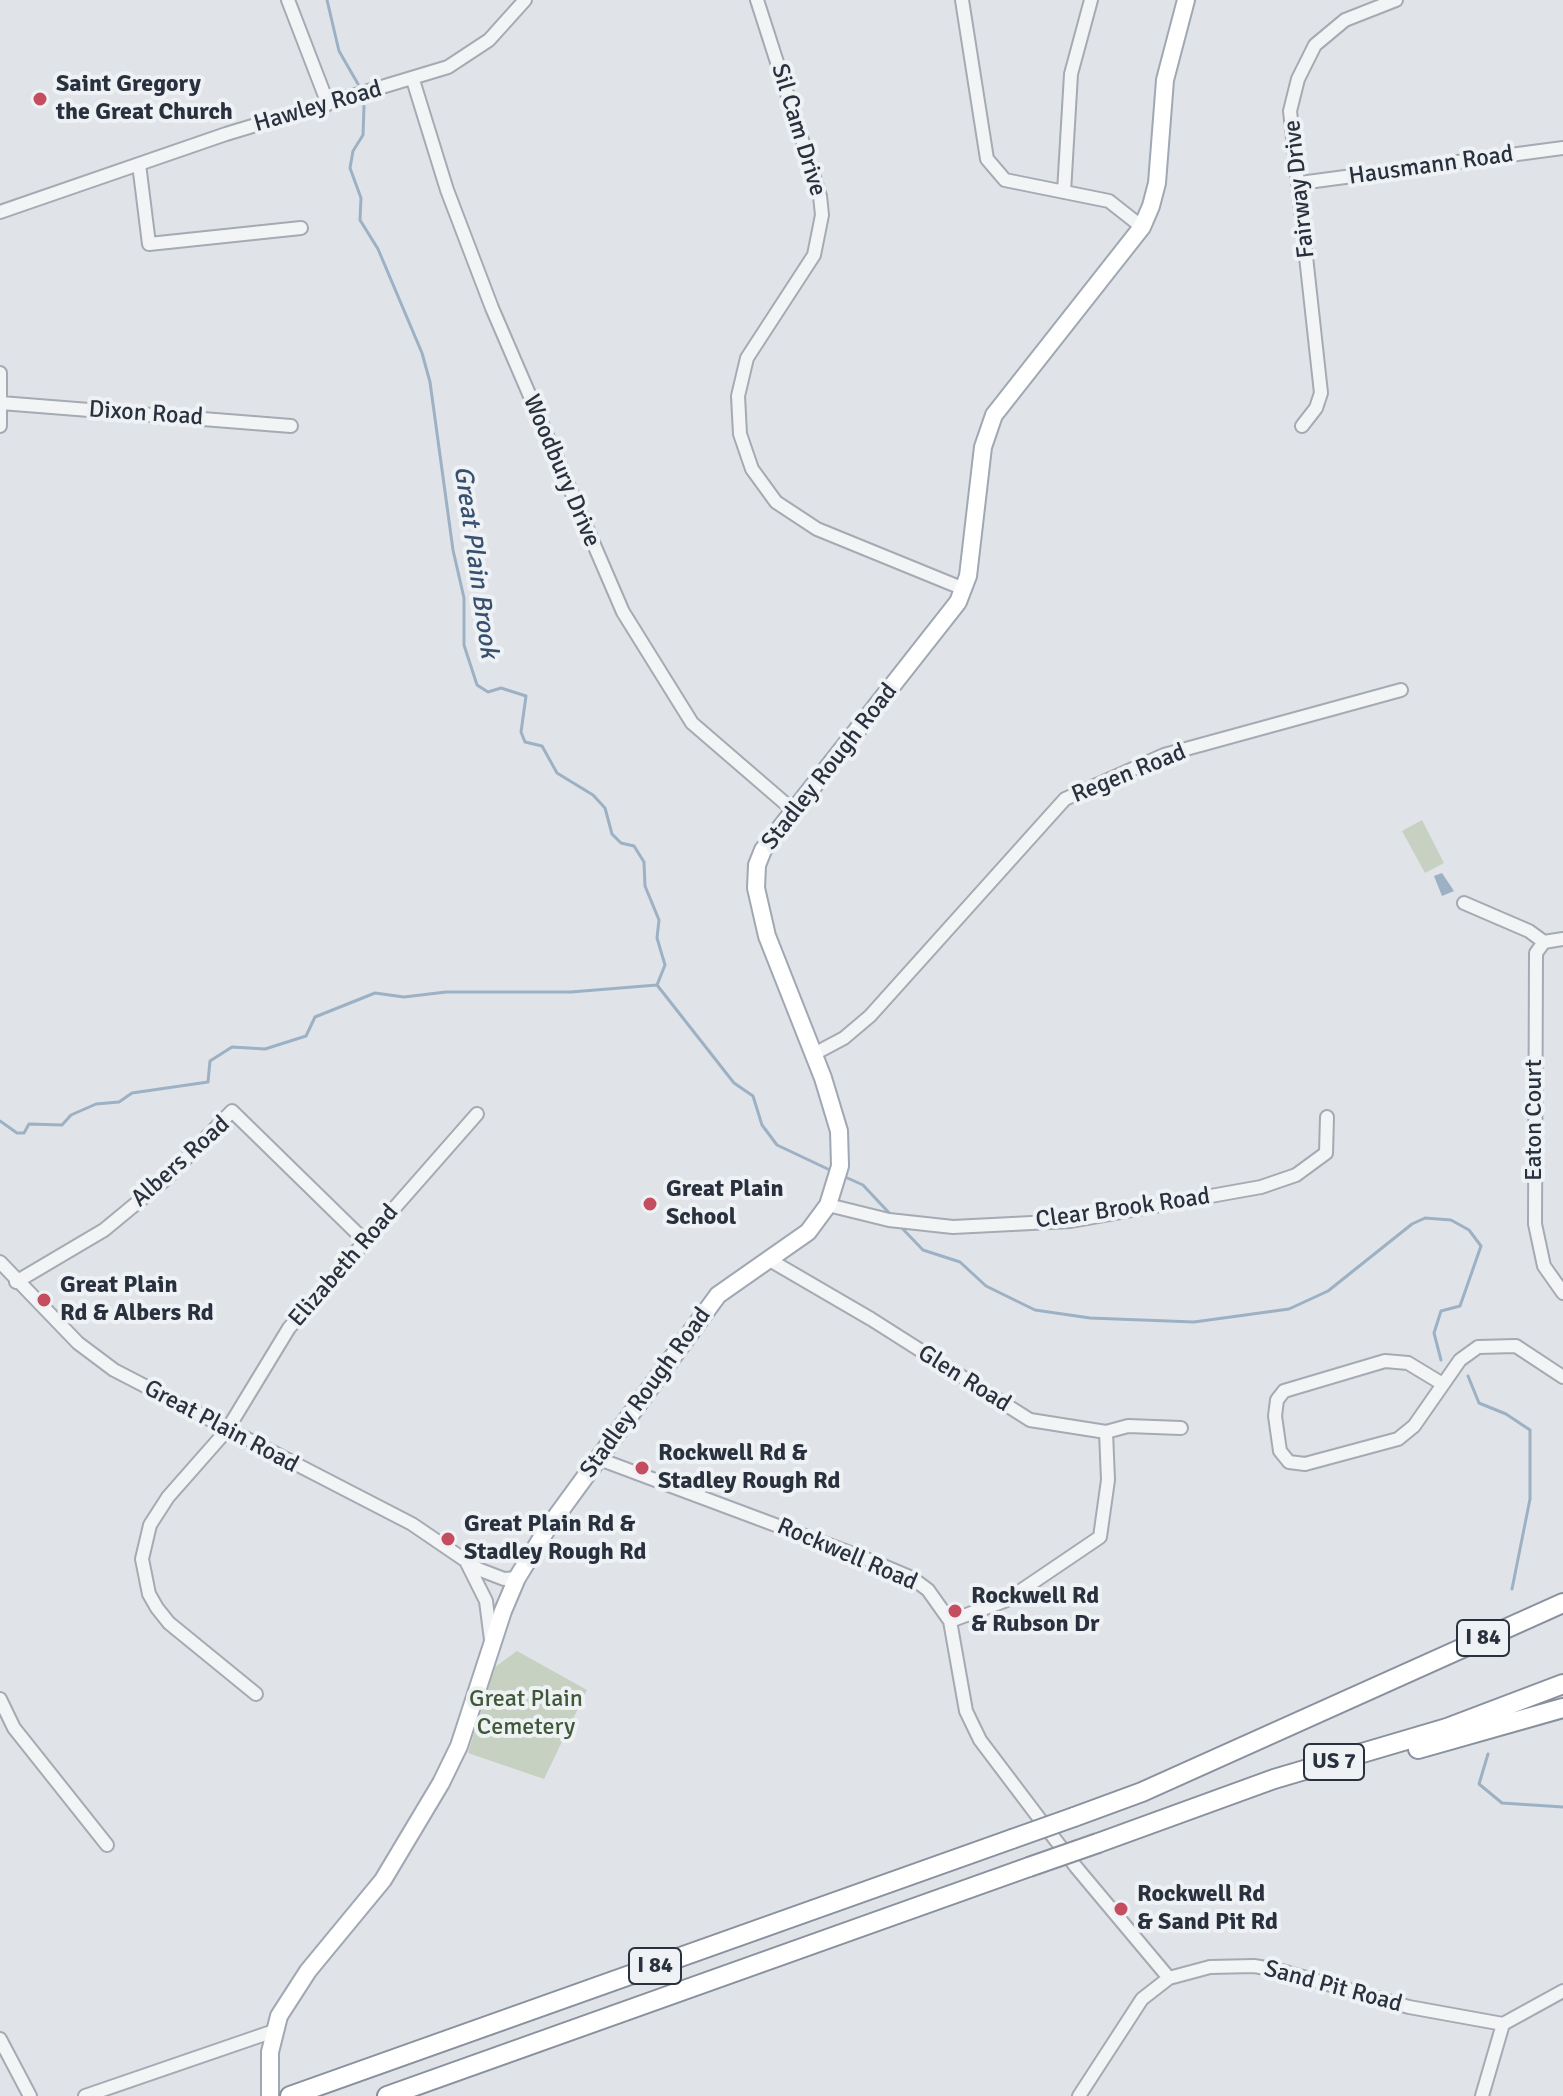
<!DOCTYPE html>
<html>
<head>
<meta charset="utf-8">
<style>
  body { margin:0 }
  canvas { display:block; background:#e0e3e8 }
</style>
</head>
<body>
<canvas width="1563" height="2096"></canvas>
<script>
const g = document.querySelector('canvas').getContext('2d');
g.lineJoin = 'round';
function fillPath(path, color) { g.fillStyle = color; g.fill(path, 'evenodd'); }
const shape = rows => new Path2D(rows.map(r => 'M' + r).join(''));
function strokePath(path, color, width, dash) { g.strokeStyle = color; g.lineWidth = width; g.lineCap = dash ? 'butt' : 'round'; g.setLineDash(dash || []); g.stroke(path); }
function label(font, color, halo, rows, align = 'center') {
  g.font = font + ' Signika,sans-serif'; g.lineWidth = 8; g.setLineDash([]); g.textBaseline = 'middle'; g.strokeStyle = halo; g.fillStyle = color; for (const [text, x, y, turn = 0] of rows) {
    g.save(); g.translate(x, y); g.rotate((+turn || 0) * Math.PI / 180); g.textAlign = isNaN(turn) ? turn : align; if (halo) g.strokeText(text, 0, 0); g.fillText(text, 0, 0); g.restore();
  }
}
fillPath(shape([
  [1422,820,1444,863,1425,873,1402,831],
  [517,1651,587,1690,544,1779,468,1753,495,1667]
]), '#c6d1c2');
fillPath(shape([
  [1442,873,1454,891,1442,896,1434,876]
]), '#9db1c5');
strokePath(shape([
  [327,0,339,51,358,84],
  [364,106,363,135,353,151,350,168,361,198,360,220,378,249,422,353,430,382,453,550,464,598,464,645,477,685,488,692,501,688,526,696,521,732,525,742,542,746,557,773,593,795,605,808,612,834,621,843,634,846,644,862,645,886,659,920,657,938,665,965,657,985],
  [0,1121,17,1133,24,1133,29,1124,62,1125,71,1115,96,1104,119,1102,132,1093,208,1082,210,1061,232,1047,265,1049,306,1036,315,1017,375,993,404,997,446,992,571,992,657,985,734,1083,753,1096,762,1125,777,1145,832,1171],
  [843,1176,863,1185,892,1216],
  [899,1225,923,1250,960,1262,986,1286,1035,1310,1090,1318,1194,1322,1289,1309,1328,1291,1412,1224,1425,1218,1451,1220,1469,1230,1481,1246,1460,1306,1441,1311,1434,1333,1441,1360],
  [1468,1376,1479,1403,1506,1414,1530,1430,1530,1499,1512,1589],
  [1488,1754,1479,1784,1502,1803,1563,1807]
]), '#9db1c5', 3);
const minor = shape([
  [288,0,328,104],
  [757,0,820,196,822,215,814,255,747,358,738,396,740,434,752,469,776,502,817,529,964,589],
  [962,0,987,159,1005,180,1109,201,1142,227],
  [413,80,447,190,492,308,623,612,692,723,794,811],
  [139,164,149,244,301,228],
  [1300,183,1563,148],
  [1064,192,1071,74,1091,0],
  [0,212,226,134,448,67,489,40,525,0],
  [0,373,0,426],
  [1,403,291,426],
  [1302,426,1316,408,1321,393,1290,111,1298,79,1315,45,1345,20,1396,0],
  [1464,903,1529,931,1544,942,1536,953,1535,1224,1544,1266,1563,1293],
  [1544,942,1563,939],
  [814,1054,844,1038,870,1016,1065,799,1164,755,1401,690],
  [828,1205,889,1220,953,1227,1071,1221,1261,1187,1296,1175,1326,1153,1327,1117],
  [768,1259,871,1319,1030,1420,1106,1432,1128,1426,1181,1428],
  [0,1262,78,1343,114,1370,412,1524,478,1569,504,1579,517,1578],
  [16,1282,104,1230,167,1178,232,1111,364,1240],
  [1441,1383,1408,1363,1385,1361,1284,1391,1277,1400,1275,1416,1280,1451,1289,1462,1305,1464,1398,1439,1414,1426,1460,1360,1478,1347,1516,1346,1563,1377],
  [599,1459,869,1560,912,1578,928,1590,950,1621,966,1711,980,1740,1076,1867,1169,1978],
  [467,1563,486,1601,491,1640],
  [950,1621,1007,1600,1100,1537,1108,1480,1106,1432],
  [256,1694,169,1623,157,1608,149,1594,142,1559,150,1525,168,1497,227,1430,289,1328,477,1114],
  [0,1699,14,1728,107,1845],
  [1503,2024,1563,1991],
  [0,2039,30,2096],
  [85,2096,274,2031],
  [1079,2096,1142,1999,1169,1978,1210,1967,1254,1966,1278,1970,1409,2007,1503,2024],
  [1482,2096,1503,2024]
]);
const major = shape([
  [270,2096,270,2052,279,2016,308,1971,383,1880,441,1783,459,1746,503,1611,517,1578,547,1529,718,1295,808,1232,828,1205,840,1166,839,1131,823,1078,767,936,756,888,757,865,763,850,958,602,968,576,983,447,994,415,1142,227,1151,206,1157,183,1165,80,1186,0]
]);
const highway = shape([
  [1418,1749,1563,1708],
  [1074,1817,1142,1792,1563,1603],
  [1098,1843,1274,1779,1447,1728,1563,1684],
  [290,2096,1012,1839],
  [387,2096,1029,1867]
]);
strokePath(minor, '#a6aab2', 16);
strokePath(major, '#a0a8b3', 20);
strokePath(highway, '#88919d', 22);
strokePath(minor, '#f2f4f6', 12);
strokePath(major, '#fff', 16);
strokePath(highway, '#fff', 18);
const highwayBridge = shape([
  [1012,1839,1074,1817],
  [1029,1867,1098,1843]
]);
strokePath(highwayBridge, '#88919d', 22, []);
strokePath(highwayBridge, '#fff', 18);
for (const [x, y, r, color] of [
  [40,99,8,"#c44e60"],
  [650,1204,8,"#c44e60"],
  [44,1300,8,"#c44e60"],
  [642,1468,8,"#c44e60"],
  [448,1539,8,"#c44e60"],
  [955,1611,8,"#c44e60"],
  [1121,1909,8,"#c44e60"]
]) { const dot = new Path2D(); dot.arc(x, y, r, 0, 2 * Math.PI); g.fillStyle = color; g.fill(dot); strokePath(dot, '#eff2f5', 3); }
for (const [x, y, w] of [
  [1483,1638,52],
  [1334,1762,60],
  [655,1966,52]
]) { const box = new Path2D(); box.roundRect(x - w / 2, y - 18, w, 36, 6); g.fillStyle = '#eff2f5'; g.fill(box); strokePath(box, '#2a313e', 2); }
label('bold 22px', '#2a313e', null, [
  ["I 84",1483,1638],
  ["US 7",1334,1762],
  ["I 84",655,1966]
]);
label('bold 24px', '#2a313e', '#eff2f5', [
  ["Saint Gregory",56,85],
  ["the Great Church",56,113],
  ["Great Plain",666,1190],
  ["School",666,1218],
  ["Great Plain",60,1286],
  ["Rd & Albers Rd",60,1314],
  ["Rockwell Rd &",658,1454],
  ["Stadley Rough Rd",658,1482],
  ["Great Plain Rd &",464,1525],
  ["Stadley Rough Rd",464,1553],
  ["Rockwell Rd",971,1597],
  ["& Rubson Dr",971,1625],
  ["Rockwell Rd",1137,1895],
  ["& Sand Pit Rd",1137,1923]
], 'left');
label('24px', '#2a313e', '#eff2f5', [
  ["Hawley Road",318,107,-16],
  ["Sil Cam Drive",798,130,73],
  ["Hausmann Road",1431,166,-8],
  ["Fairway Drive",1300,189,-96],
  ["Dixon Road",146,414,4],
  ["Woodbury Drive",561,471,67],
  ["Stadley Rough Road",830,767,-52],
  ["Regen Road",1129,774,-22],
  ["Eaton Court",1535,1120,-90],
  ["Albers Road",181,1162,-42],
  ["Clear Brook Road",1123,1209,-8],
  ["Elizabeth Road",344,1266,-49],
  ["Glen Road",964,1379,32],
  ["Stadley Rough Road",646,1393,-54],
  ["Great Plain Road",221,1427,28],
  ["Rockwell Road",847,1555,23],
  ["Sand Pit Road",1333,1987,15]
]);
label('24px', '#3e5838', '#eff2f5', [
  ["Great Plain",526,1700],
  ["Cemetery",526,1728]
]);
label('italic 26px', '#37506f', '#eff2f5', [
  ["Great Plain Brook",475,562,82]
]);
</script>
</body>
</html>
